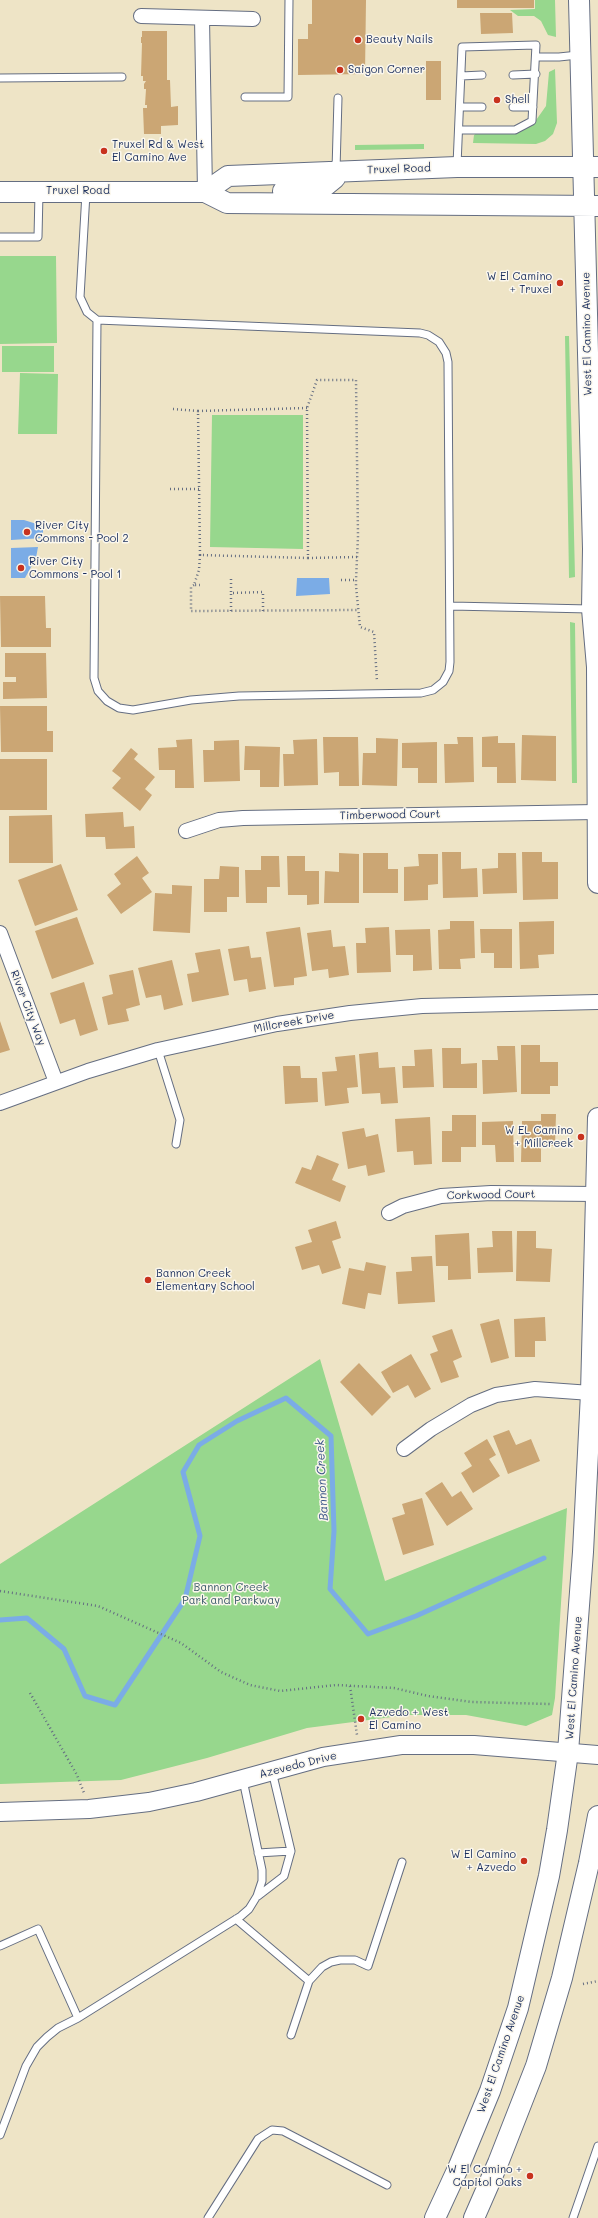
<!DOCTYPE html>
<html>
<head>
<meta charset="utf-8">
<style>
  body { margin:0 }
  canvas { display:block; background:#eee4c6 }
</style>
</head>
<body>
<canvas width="598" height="2218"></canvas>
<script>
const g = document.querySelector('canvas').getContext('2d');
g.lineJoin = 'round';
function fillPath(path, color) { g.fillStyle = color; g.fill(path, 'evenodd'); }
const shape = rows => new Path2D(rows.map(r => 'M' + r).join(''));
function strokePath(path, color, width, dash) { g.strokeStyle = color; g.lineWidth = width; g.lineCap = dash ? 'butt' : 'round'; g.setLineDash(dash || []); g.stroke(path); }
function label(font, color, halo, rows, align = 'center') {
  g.font = font + ' Mali,sans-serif'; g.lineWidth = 3; g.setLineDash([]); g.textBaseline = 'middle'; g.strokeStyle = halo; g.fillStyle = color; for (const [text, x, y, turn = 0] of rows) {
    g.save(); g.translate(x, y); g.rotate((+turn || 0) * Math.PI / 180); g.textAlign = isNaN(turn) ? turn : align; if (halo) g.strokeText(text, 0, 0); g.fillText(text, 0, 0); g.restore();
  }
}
fillPath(shape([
  [535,0,555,0,556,37,548,35,541,21,534,16,518,16,510,10,535,9],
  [555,69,557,123,553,134,545,141,536,144,473,143,474,135,477,133,518,132,534,123,546,106,549,72],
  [424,144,424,149,355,150,355,145],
  [0,256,56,256,57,343,0,344],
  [565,336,569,336,573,491,575,577,569,578],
  [2,346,54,346,54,372,2,372],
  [20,373,58,374,57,434,18,434],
  [212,415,303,415,303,549,210,547],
  [570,622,575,623,577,783,572,783],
  [320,1359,385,1581,567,1508,555,1698,552,1715,526,1726,466,1715,407,1715,307,1728,207,1758,121,1780,0,1784,0,1564]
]), '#97d78d');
fillPath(shape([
  [11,520,24,520,43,526,43,538,11,540],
  [38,547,36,558,25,578,11,578,11,548],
  [297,578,329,578,330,594,296,596]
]), '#7bace6');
strokePath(shape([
  [0,1620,27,1618,64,1649,85,1696,115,1705,185,1599,200,1536,183,1472,199,1445,237,1421,286,1398,331,1436,334,1531,330,1589,368,1634,416,1616,544,1558]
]), '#7bace6', 5);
fillPath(shape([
  [312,0,366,0,365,74,298,75,298,39,308,39,308,24,312,24],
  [457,0,534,0,534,8,457,8],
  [480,13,512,13,513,33,481,34],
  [142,31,167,31,167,80,170,80,171,107,178,106,178,125,161,126,161,134,144,134,143,108,147,108,147,105,145,105,146,89,144,89,144,84,146,81,143,81,143,76,141,76,142,43,141,43,141,37,142,37],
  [426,61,441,61,441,100,426,100],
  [0,596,45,596,46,628,51,628,51,647,1,647],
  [5,653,46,653,47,698,3,699,3,682,16,682,16,677,5,677],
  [0,706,47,706,47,731,53,731,53,752,1,752],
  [522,735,556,736,556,781,521,780],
  [498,736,498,743,515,743,516,783,497,783,497,767,482,767,482,737],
  [323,737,358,737,359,786,339,786,339,772,324,773],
  [457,737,473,737,474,782,445,783,444,744,458,744],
  [376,738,398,739,397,786,362,785,363,753,376,753],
  [192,739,194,788,175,788,175,770,159,770,158,748,177,747,176,740],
  [317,739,318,785,284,786,283,754,294,754,293,740],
  [239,740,240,781,204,782,203,750,214,750,214,741],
  [437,742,437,783,418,783,418,768,402,768,402,743],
  [245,746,280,747,279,787,260,787,260,770,244,770],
  [131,748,138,754,134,759,155,777,145,789,152,795,140,811,112,788,121,778,112,771],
  [0,759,47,759,47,810,0,810],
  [123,812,124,827,134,826,135,848,106,849,105,837,86,837,85,814],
  [52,815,53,863,9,863,9,816],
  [442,852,461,852,461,869,477,868,478,897,443,898],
  [522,852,542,852,542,862,558,862,558,899,523,900],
  [339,853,359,854,359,903,324,903,325,871,339,872],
  [363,853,388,853,388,869,398,869,398,893,363,893],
  [498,853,516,853,517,893,483,894,482,869,498,868],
  [418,854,438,854,438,884,428,885,428,900,404,901,404,867,419,866],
  [137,856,149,873,142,878,152,892,121,914,107,895,121,884,114,874],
  [261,856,279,856,280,887,267,887,267,903,246,903,245,870,261,870],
  [287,856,305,856,305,871,319,871,319,904,307,905,307,895,288,895],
  [61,864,78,910,35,926,18,880],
  [220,866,239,867,239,897,227,897,227,912,204,912,204,879,219,879],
  [172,885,192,886,190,933,153,931,155,893,172,894],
  [77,917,94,964,52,979,35,931],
  [450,921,474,921,475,958,460,959,461,969,439,969,438,930,450,929],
  [554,921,554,954,538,955,539,968,520,969,519,922],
  [300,927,307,976,294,978,294,985,274,987,266,932],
  [389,927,391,972,357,973,356,943,366,943,365,928],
  [430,929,432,970,413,971,413,955,396,955,395,930],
  [480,929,512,929,512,968,494,968,494,953,481,953],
  [331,930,333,947,345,946,349,975,329,978,328,969,312,971,307,933],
  [249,946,251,958,261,957,266,989,249,992,247,979,234,981,228,949],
  [220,949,229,995,192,1002,187,974,199,972,195,953],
  [172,960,183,1005,164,1010,161,995,146,998,138,968],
  [133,970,140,1005,126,1009,129,1021,108,1025,102,997,113,994,109,975],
  [84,982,98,1030,80,1036,75,1019,60,1024,50,993],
  [0,1021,10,1050,0,1053],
  [521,1045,540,1045,540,1062,558,1062,558,1086,550,1086,550,1094,521,1094],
  [497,1046,515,1046,517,1092,483,1094,482,1060,498,1060],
  [442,1048,461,1048,461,1064,477,1063,477,1088,443,1088],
  [432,1049,434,1087,403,1088,402,1066,415,1066,414,1050],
  [378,1052,379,1068,395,1067,398,1103,381,1104,380,1093,362,1094,359,1054],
  [355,1055,358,1087,347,1088,349,1103,325,1106,322,1072,337,1071,335,1057],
  [283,1066,300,1066,301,1078,317,1078,318,1102,285,1104],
  [541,1114,556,1114,555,1146,541,1145,541,1162,521,1162,522,1121,541,1121],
  [452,1115,476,1115,476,1147,461,1147,461,1162,442,1162,442,1131,452,1131],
  [430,1117,432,1164,414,1165,413,1151,397,1152,395,1119],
  [513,1121,514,1162,496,1162,495,1145,482,1145,482,1122],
  [364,1128,366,1137,378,1134,385,1172,368,1176,366,1165,348,1169,342,1132],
  [317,1155,339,1164,332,1180,346,1186,340,1202,295,1183,302,1167,311,1170],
  [336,1221,341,1238,332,1241,341,1268,322,1274,319,1265,302,1270,295,1247,312,1242,308,1230],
  [492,1231,512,1231,513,1272,478,1273,477,1248,493,1247],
  [517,1231,536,1231,536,1248,552,1249,550,1282,516,1281],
  [469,1233,471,1279,448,1280,448,1266,436,1266,435,1235],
  [432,1256,435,1302,398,1304,396,1272,412,1271,411,1257],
  [366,1262,386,1266,381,1295,368,1293,365,1309,342,1304,349,1268,364,1271],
  [545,1317,546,1341,535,1341,535,1357,515,1357,514,1319],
  [499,1319,509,1358,491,1363,480,1324],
  [452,1329,462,1357,453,1361,459,1377,441,1383,430,1354,438,1351,432,1336],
  [411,1354,431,1389,415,1398,408,1385,393,1393,381,1372],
  [359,1363,391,1397,372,1416,340,1382],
  [509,1430,516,1445,531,1439,540,1461,508,1474,493,1436],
  [487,1439,496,1455,489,1459,500,1476,473,1493,461,1473,472,1466,464,1453],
  [442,1482,452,1497,461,1491,473,1509,447,1526,425,1493],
  [422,1498,434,1545,403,1555,392,1518,405,1514,402,1504]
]), '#cba674');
const service = shape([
  [537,57,559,57,578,55],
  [513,75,536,74],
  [461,76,482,75],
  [0,78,122,77],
  [245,97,288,97,289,0],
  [460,107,482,107],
  [513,107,533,107],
  [457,165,462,47,536,45,532,121,515,130,459,130],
  [336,170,338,98],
  [86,193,80,297,87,312,97,320,94,678,98,691,107,701,119,708,133,710,191,700,239,696,421,693,433,690,443,682,449,671,450,662,448,362,446,353,439,342,428,335,420,333,97,320],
  [0,237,38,237,39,193],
  [451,606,590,609],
  [158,1050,180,1120,176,1144],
  [258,1853,291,1851],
  [258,1896,284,1876,291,1851,272,1771],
  [236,1919,309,1981,291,2035],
  [0,1946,38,1929,78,2018],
  [309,1981,322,1967,331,1962,340,1960,355,1960,368,1966,402,1862],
  [0,2135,26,2066,37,2047,47,2037,58,2028,78,2018,241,1916,249,1909,257,1896,262,1881,262,1870,243,1780],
  [208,2218,258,2139,272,2130,283,2131,387,2185],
  [573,2218,598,2146]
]);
const minor = shape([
  [141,16,253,19],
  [202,18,205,192],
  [186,831,219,820,243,818,596,812],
  [0,933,56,1082],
  [0,1103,88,1071,158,1050,277,1024,350,1013,422,1006,598,1002],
  [389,1213,403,1206,441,1196,491,1193,596,1194],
  [404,1449,431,1429,471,1405,496,1395,535,1389,591,1393]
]);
const tertiary = shape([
  [0,1812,89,1809,149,1802,196,1792,323,1757,401,1745,474,1745,598,1755]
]);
const secondary = shape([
  [579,0,593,549,592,609,597,667,598,883],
  [283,191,324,187,335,178,336,171],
  [0,192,205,192,227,203,598,206],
  [205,192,228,176,457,167,598,167],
  [435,2218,459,2166,490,2091,518,2008,549,1876,557,1830,568,1752,583,1552,591,1393,598,1118],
  [474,2218,498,2163,536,2066,562,1978,589,1863,598,1816]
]);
strokePath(service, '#656e82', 9);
strokePath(minor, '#656e82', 16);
strokePath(tertiary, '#656e82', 20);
strokePath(secondary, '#656e82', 22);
strokePath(shape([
  [307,408,198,411,200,555,308,558],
  [173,409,198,411],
  [170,489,199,489],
  [200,555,199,570,194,585,200,585],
  [357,557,308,558,307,408,317,380,356,380,358,536,356,580,356,586,360,627,374,632,377,682],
  [231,579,231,593,263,592,263,611],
  [341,580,356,580],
  [194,585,191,587,191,611,359,610],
  [231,611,231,593],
  [0,1591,98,1606,181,1643,221,1672,250,1685,280,1691,336,1685,394,1688,428,1696,472,1702,550,1704],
  [350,1686,357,1735],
  [30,1693,77,1775,84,1793],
  [583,1984,598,1981]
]), '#656e82', 2.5, [1, 3]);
strokePath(service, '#fff', 7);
strokePath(minor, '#fff', 14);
strokePath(tertiary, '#fff', 18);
strokePath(secondary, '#fff', 20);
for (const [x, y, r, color] of [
  [358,40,4,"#c8321e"],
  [340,70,4,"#c8321e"],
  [497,100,4,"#c8321e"],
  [104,151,4,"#c8321e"],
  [560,283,4,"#c8321e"],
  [27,532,4,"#c8321e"],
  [21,568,4,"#c8321e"],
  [581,1137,4,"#c8321e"],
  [148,1280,4,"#c8321e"],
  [361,1719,4,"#c8321e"],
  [524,1861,4,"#c8321e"],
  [530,2176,4,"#c8321e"]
]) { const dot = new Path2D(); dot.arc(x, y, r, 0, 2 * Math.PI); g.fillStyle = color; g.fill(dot); strokePath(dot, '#fbf7ec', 1.5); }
label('11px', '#1b2f5e', '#fbf7ec', [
  ["Beauty Nails",366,40],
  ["Saigon Corner",348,70],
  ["Shell",505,100],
  ["Truxel Rd & West",112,145],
  ["El Camino Ave",112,158],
  ["W El Camino",552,277,"right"],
  ["+ Truxel",552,290,"right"],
  ["River City",35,526],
  ["Commons - Pool 2",35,539],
  ["River City",29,562],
  ["Commons - Pool 1",29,575],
  ["W EL Camino",573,1131,"right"],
  ["+ Millcreek",573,1144,"right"],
  ["Bannon Creek",156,1274],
  ["Elementary School",156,1287],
  ["Azvedo + West",369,1713],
  ["El Camino",369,1726],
  ["W El Camino",516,1855,"right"],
  ["+ Azvedo",516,1868,"right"],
  ["W El Camino +",522,2170,"right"],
  ["Capitol Oaks",522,2183,"right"]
], 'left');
label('11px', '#1b2f5e', '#fbf7ec', [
  ["Truxel Road",399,169,-2],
  ["Truxel Road",78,191],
  ["West El Camino Avenue",587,334,-91],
  ["Timberwood Court",390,815,-1],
  ["River City Way",28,1008,69],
  ["Millcreek Drive",294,1022,-10],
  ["Corkwood Court",491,1195,-1],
  ["West El Camino Avenue",574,1678,-86],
  ["Azevedo Drive",298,1765,-14],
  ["West El Camino Avenue",501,2054,-71]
]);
label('11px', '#3a596a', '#fbf7ec', [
  ["Bannon Creek",231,1588],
  ["Park and Parkway",231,1601]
]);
label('italic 12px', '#385487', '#fbf7ec', [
  ["Bannon Creek",322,1480,-93]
]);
</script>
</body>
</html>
